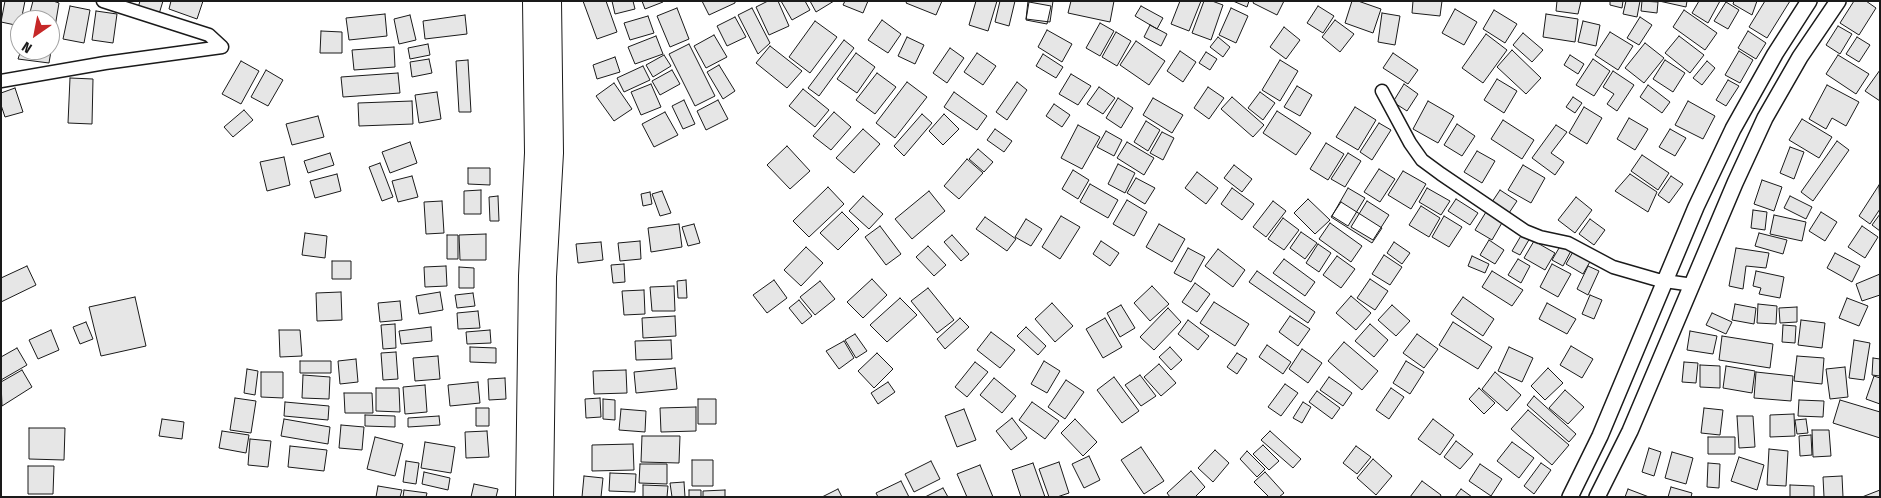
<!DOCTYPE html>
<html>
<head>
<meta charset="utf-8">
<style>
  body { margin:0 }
  #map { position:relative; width:1881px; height:498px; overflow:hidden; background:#fff; font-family:"Fira Sans Condensed",sans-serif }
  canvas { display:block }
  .frame { position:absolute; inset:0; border:2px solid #1a1a1a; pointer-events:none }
  .north { position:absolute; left:10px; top:10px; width:50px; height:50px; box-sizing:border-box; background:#fff; border:1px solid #a3a3a3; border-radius:50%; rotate:213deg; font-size:14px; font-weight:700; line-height:20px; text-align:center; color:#1a1a1a }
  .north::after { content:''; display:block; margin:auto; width:18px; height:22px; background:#c62828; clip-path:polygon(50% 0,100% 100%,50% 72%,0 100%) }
</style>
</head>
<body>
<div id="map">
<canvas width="1881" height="498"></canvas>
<div class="frame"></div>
<div class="north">N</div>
</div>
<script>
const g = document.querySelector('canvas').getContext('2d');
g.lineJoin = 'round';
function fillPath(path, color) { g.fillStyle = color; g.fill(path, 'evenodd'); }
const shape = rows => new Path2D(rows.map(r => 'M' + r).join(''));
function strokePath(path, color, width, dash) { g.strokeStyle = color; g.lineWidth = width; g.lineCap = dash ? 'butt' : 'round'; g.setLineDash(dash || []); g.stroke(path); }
const building = shape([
  [5,1,25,1,20,26,1,22,5,1],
  [33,1,53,1,59,3,49,63,18,59,21,50,50,50,50,20,28,20,33,1],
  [140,1,163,1,159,14,138,8,140,1],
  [171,1,203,1,197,19,169,9,171,1],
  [583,1,606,1,617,32,597,39,583,1],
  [612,1,633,1,635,9,615,14,612,1],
  [642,1,663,1,663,2,645,9,642,1],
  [702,1,735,1,735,3,709,15,702,1],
  [768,1,778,1,789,26,769,35,756,7,768,1],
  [781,1,805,1,810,10,792,20,781,1],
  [810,1,834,1,816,12,810,1],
  [845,1,868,1,863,13,843,5,845,1],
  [907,1,942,1,936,15,906,3,907,1],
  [976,1,997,1,988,31,969,25,976,1],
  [1000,1,1015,1,1009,26,995,22,1000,1],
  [1028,1,1053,1,1050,22,1026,19,1028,1],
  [1071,1,1114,1,1110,22,1068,13,1071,1],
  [1180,1,1201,1,1189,31,1171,24,1180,1],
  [1204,1,1212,1,1223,5,1211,40,1192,33,1204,1],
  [1233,1,1249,1,1247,7,1233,1],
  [1254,1,1284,1,1277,15,1253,3,1254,1],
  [1352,1,1358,1,1381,9,1373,33,1345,23,1352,1],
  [1413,1,1442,1,1440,16,1412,13,1413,1],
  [1557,1,1581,1,1578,14,1556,11,1557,1],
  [1610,1,1623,1,1622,8,1610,5,1610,1],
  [1626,1,1640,1,1637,17,1623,14,1626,1],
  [1642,1,1658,2,1657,13,1641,11,1642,1],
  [1659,1,1687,1,1686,7,1659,1],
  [1699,1,1720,1,1708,23,1692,13,1699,1],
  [1734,1,1757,1,1752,15,1733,4,1734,1],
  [1765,1,1790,1,1767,38,1749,27,1765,1],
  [1854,1,1866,1,1876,8,1859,35,1840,23,1854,1],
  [1029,2,1051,6,1047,24,1026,20,1029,2],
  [1726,2,1739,10,1728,29,1714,21,1726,2],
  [70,6,90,10,84,43,63,39,70,6],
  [1141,6,1163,18,1157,29,1135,16,1141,6],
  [1318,6,1334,16,1323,33,1307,23,1318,6],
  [677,8,689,39,670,47,657,16,677,8],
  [752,8,770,43,758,54,738,15,752,8],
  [1231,8,1248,16,1236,43,1219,35,1231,8],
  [1455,9,1477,22,1464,45,1442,33,1455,9],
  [1494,10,1517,24,1505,43,1483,29,1494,10],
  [1684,10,1717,33,1705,50,1673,27,1684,10],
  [96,11,117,14,113,43,92,40,96,11],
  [1382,13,1400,16,1395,45,1378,42,1382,13],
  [385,14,387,36,349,40,346,18,385,14],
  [1546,14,1578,19,1575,42,1543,37,1546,14],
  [410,15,416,40,399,44,394,19,410,15],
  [465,15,467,34,425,39,423,21,465,15],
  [648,16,654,33,630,40,624,23,648,16],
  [735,17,746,37,727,46,717,26,735,17],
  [1640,17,1652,25,1639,45,1627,38,1640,17],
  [882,20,901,34,888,53,868,40,882,20],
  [1335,20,1354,34,1340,52,1322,37,1335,20],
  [815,21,837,37,810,73,789,57,815,21],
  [1583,21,1600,25,1596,46,1578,42,1583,21],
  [1100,23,1114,31,1100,56,1086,48,1100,23],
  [1150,25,1167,34,1161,46,1144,37,1150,25],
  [1838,26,1852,34,1840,54,1826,45,1838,26],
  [1284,27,1300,40,1286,59,1270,47,1284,27],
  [1047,30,1072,44,1062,62,1038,47,1047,30],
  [321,31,342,32,342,53,320,53,321,31],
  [1748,31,1766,43,1756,59,1738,48,1748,31],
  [1116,32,1131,41,1117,66,1102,57,1116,32],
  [1610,32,1633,46,1618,70,1595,55,1610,32],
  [1523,33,1543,50,1532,62,1513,45,1523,33],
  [1486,34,1507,50,1483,83,1462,68,1486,34],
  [714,35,727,57,706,68,694,46,714,35],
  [656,36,663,54,635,64,628,47,656,36],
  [1679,36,1704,55,1690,73,1665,53,1679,36],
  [907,37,924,45,915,64,898,56,907,37],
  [1218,37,1230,47,1223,57,1210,47,1218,37],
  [1857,37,1870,45,1859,62,1846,54,1857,37],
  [844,40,854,48,819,96,808,88,844,40],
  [1136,41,1165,61,1149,85,1120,65,1136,41],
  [1645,43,1664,58,1644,83,1625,68,1645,43],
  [428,44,430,55,410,59,408,48,428,44],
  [689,44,715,96,695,106,669,54,689,44],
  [770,46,802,71,787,88,756,63,770,46],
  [394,47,395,67,354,70,352,50,394,47],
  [950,48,964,58,947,83,933,73,950,48],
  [1512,50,1541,78,1526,94,1497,67,1512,50],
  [1180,51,1196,62,1183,82,1167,71,1180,51],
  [1739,51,1753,60,1740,83,1725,75,1739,51],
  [1206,52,1217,59,1210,70,1199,63,1206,52],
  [856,53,875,67,857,93,837,79,856,53],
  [977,53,996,66,983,85,964,72,977,53],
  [1393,53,1418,70,1408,84,1383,68,1393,53],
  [1043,54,1063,67,1056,78,1036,66,1043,54],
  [664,55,671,66,653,77,646,65,664,55],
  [1570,55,1584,64,1578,74,1564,65,1570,55],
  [1838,55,1869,74,1856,94,1826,74,1838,55],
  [615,57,620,72,597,79,593,65,615,57],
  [429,59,432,73,412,77,410,62,429,59],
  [1593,59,1610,71,1594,96,1576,85,1593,59],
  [468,60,471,112,459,112,456,61,468,60],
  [1280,60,1298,71,1280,101,1262,90,1280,60],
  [1665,60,1685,73,1673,92,1653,79,1665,60],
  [241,61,259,71,241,104,222,94,241,61],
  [1707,61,1715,68,1702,85,1693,78,1707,61],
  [719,65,735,91,723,99,707,72,719,65],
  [643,66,650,80,624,92,617,78,643,66],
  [266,70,283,80,268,106,251,97,266,70],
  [672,70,680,84,660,95,652,81,672,70],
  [1880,70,1880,101,1865,91,1880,70],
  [1613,71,1634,85,1617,111,1607,104,1614,94,1603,87,1613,71],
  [398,73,400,93,343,97,341,77,398,73],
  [877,73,896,87,875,114,856,100,877,73],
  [1071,74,1091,86,1078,105,1059,94,1071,74],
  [70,78,93,79,92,124,68,123,70,78],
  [1497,79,1517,91,1504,113,1484,100,1497,79],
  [1728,80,1739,86,1726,106,1716,100,1728,80],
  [907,82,927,97,895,138,876,123,907,82],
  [1017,82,1027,90,1007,120,996,112,1017,82],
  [614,83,632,109,614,121,596,96,614,83],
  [651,84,661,107,641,115,631,92,651,84],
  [1404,84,1418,94,1407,111,1393,102,1404,84],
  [1648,85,1670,102,1662,113,1640,97,1648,85],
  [1827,85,1859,102,1846,126,1832,118,1826,129,1809,119,1827,85],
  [1297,86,1312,95,1300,116,1284,107,1297,86],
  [1099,87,1115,98,1103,114,1087,104,1099,87],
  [1208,87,1224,98,1209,119,1194,108,1208,87],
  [15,88,23,112,5,117,1,105,1,93,15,88],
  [803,89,829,110,815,127,789,106,803,89],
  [437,92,441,119,419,123,415,95,437,92],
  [954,92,987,116,977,130,944,107,954,92],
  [1260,92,1275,103,1263,120,1248,108,1260,92],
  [1232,97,1264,125,1253,137,1221,109,1232,97],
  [1573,97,1582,103,1575,113,1566,107,1573,97],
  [1118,98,1133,108,1121,128,1106,118,1118,98],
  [1153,98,1183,115,1172,133,1143,115,1153,98],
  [684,100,695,124,683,129,672,106,684,100],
  [718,100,728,119,706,130,697,111,718,100],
  [412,101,413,124,359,126,358,103,412,101],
  [1428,101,1454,116,1438,143,1413,129,1428,101],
  [1688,101,1715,116,1703,139,1675,125,1688,101],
  [1054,104,1070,115,1062,127,1046,116,1054,104],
  [1355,107,1376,120,1358,150,1336,137,1355,107],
  [1584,107,1602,118,1587,144,1569,133,1584,107],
  [244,110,253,120,233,137,224,127,244,110],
  [1277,111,1311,133,1296,155,1263,133,1277,111],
  [665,112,678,135,654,147,642,124,665,112],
  [834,112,851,127,831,150,813,136,834,112],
  [922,114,932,123,904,156,894,146,922,114],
  [944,114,959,129,943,145,929,131,944,114],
  [318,116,324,137,292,145,286,124,318,116],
  [1629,118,1648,129,1635,150,1617,139,1629,118],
  [1802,119,1832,137,1819,158,1789,140,1802,119],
  [1503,120,1534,140,1522,159,1491,139,1503,120],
  [1146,121,1160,130,1148,151,1134,142,1146,121],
  [1379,123,1391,130,1372,160,1360,152,1379,123],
  [1457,124,1475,136,1462,156,1444,145,1457,124],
  [1078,125,1100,137,1082,169,1061,158,1078,125],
  [1556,125,1567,132,1551,153,1564,162,1555,175,1532,158,1556,125],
  [863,129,880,144,854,173,836,158,863,129],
  [995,129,1012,141,1004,152,987,140,995,129],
  [1670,129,1686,138,1675,156,1659,147,1670,129],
  [1106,131,1122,140,1114,156,1097,147,1106,131],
  [1162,132,1174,138,1163,160,1150,153,1162,132],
  [1837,141,1849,150,1813,201,1801,192,1837,141],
  [410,142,417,163,390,173,382,152,410,142],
  [1127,142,1154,158,1144,175,1117,158,1127,142],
  [1326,143,1344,154,1328,180,1310,169,1326,143],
  [787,146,810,171,790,189,767,165,787,146],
  [1790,147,1804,152,1794,179,1780,173,1790,147],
  [978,149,993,162,984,172,969,159,978,149],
  [1477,151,1495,161,1482,183,1464,172,1477,151],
  [330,153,334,165,308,173,304,161,330,153],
  [1348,153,1361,161,1345,187,1331,179,1348,153],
  [1642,155,1669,173,1658,190,1631,171,1642,155],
  [284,157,290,185,267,191,260,162,284,157],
  [967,159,983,173,959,199,944,186,967,159],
  [380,163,393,197,382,201,369,167,380,163],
  [1118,164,1135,173,1125,193,1108,184,1118,164],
  [1234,165,1252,179,1242,192,1224,178,1234,165],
  [1523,165,1545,178,1531,203,1508,190,1523,165],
  [468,168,490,168,490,185,468,184,468,168],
  [1379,169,1395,179,1380,202,1364,192,1379,169],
  [1073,170,1089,180,1078,199,1062,189,1073,170],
  [1403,171,1426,184,1411,209,1388,195,1403,171],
  [1197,172,1218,188,1206,204,1185,188,1197,172],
  [337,174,341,191,315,198,310,181,337,174],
  [1630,174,1657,192,1648,212,1615,191,1630,174],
  [412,176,418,197,398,202,392,181,412,176],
  [1671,176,1683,184,1669,203,1658,195,1671,176],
  [1136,178,1155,188,1145,204,1127,193,1136,178],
  [1762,180,1782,187,1774,211,1754,204,1762,180],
  [1090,184,1118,200,1108,218,1080,202,1090,184],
  [1879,185,1880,209,1870,224,1859,216,1879,185],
  [828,187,844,204,809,237,793,221,828,187],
  [1232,188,1254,204,1242,220,1221,204,1232,188],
  [1348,188,1365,198,1348,226,1332,216,1348,188],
  [1427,188,1450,201,1441,215,1419,202,1427,188],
  [481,190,481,214,464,214,464,191,481,190],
  [1500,190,1517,201,1509,213,1492,202,1500,190],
  [662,191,671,213,660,216,652,194,662,191],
  [929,191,945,211,912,239,895,219,929,191],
  [650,192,652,204,643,206,641,194,650,192],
  [498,196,499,221,490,221,489,197,498,196],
  [863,196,883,214,869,229,849,211,863,196],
  [1790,196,1812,207,1806,219,1784,208,1790,196],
  [1576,197,1592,210,1575,233,1558,220,1576,197],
  [1308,199,1330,220,1315,234,1294,213,1308,199],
  [1456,199,1478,213,1470,225,1448,211,1456,199],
  [1127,200,1147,212,1134,236,1113,224,1127,200],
  [442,201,444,233,426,234,424,202,442,201],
  [1273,201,1286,211,1266,237,1253,227,1273,201],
  [1367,201,1389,215,1373,240,1351,227,1367,201],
  [1341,202,1382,228,1372,243,1331,217,1341,202],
  [1421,206,1440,218,1429,237,1409,225,1421,206],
  [1753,210,1767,212,1765,230,1751,228,1753,210],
  [842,212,859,229,838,250,820,233,842,212],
  [1486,212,1503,221,1492,240,1475,230,1486,212],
  [1821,212,1837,222,1825,241,1809,231,1821,212],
  [1880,214,1880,231,1872,225,1880,214],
  [1774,215,1806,222,1802,241,1770,234,1774,215],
  [1061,216,1080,227,1060,259,1042,247,1061,216],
  [1444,216,1462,227,1449,247,1432,237,1444,216],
  [985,217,1016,239,1007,251,976,229,985,217],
  [1283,218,1299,230,1284,250,1268,239,1283,218],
  [1026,219,1042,229,1031,246,1015,237,1026,219],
  [1590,219,1605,230,1594,245,1579,234,1590,219],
  [1330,223,1362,246,1351,262,1319,239,1330,223],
  [679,224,682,247,651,252,648,228,679,224],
  [694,224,700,243,688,246,682,227,694,224],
  [1159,224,1185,239,1172,262,1146,247,1159,224],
  [880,226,901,254,886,265,865,237,880,226],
  [1862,226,1878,237,1865,258,1848,247,1862,226],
  [1301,232,1317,243,1305,259,1290,248,1301,232],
  [305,233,327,236,325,258,302,255,305,233],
  [1759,233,1787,240,1783,254,1755,246,1759,233],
  [486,234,486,260,460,260,459,235,486,234],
  [1522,234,1530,238,1520,255,1512,251,1522,234],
  [447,235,458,235,458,259,447,259,447,235],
  [952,235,969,254,961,261,944,242,952,235],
  [1489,240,1504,250,1495,264,1480,255,1489,240],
  [640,241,641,259,620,261,618,243,640,241],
  [1101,241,1119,253,1110,266,1093,254,1101,241],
  [1534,241,1555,253,1545,270,1524,258,1534,241],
  [601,242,603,260,578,263,576,244,601,242],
  [1394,242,1410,253,1402,264,1387,253,1394,242],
  [1562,243,1572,249,1563,266,1552,260,1562,243],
  [1318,244,1331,253,1319,272,1306,263,1318,244],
  [928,246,946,265,934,276,916,257,928,246],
  [806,247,823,263,801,286,784,270,806,247],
  [1188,248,1205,257,1191,282,1174,273,1188,248],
  [1736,248,1769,253,1766,268,1746,266,1743,289,1729,286,1736,248],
  [1218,249,1245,270,1233,287,1205,266,1218,249],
  [1574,250,1591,260,1583,274,1566,264,1574,250],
  [1835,253,1860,266,1852,282,1827,268,1835,253],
  [1384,255,1402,267,1390,285,1372,274,1384,255],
  [1337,256,1355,269,1341,288,1323,275,1337,256],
  [1472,256,1489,264,1485,273,1468,266,1472,256],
  [1284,259,1315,282,1305,296,1273,273,1284,259],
  [1518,259,1530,266,1521,283,1508,275,1518,259],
  [332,261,351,261,351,279,332,279,332,261],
  [624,264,625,282,613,283,611,265,624,264],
  [1552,264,1571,274,1558,297,1540,287,1552,264],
  [27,266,36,285,1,302,1,278,27,266],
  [446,266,447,286,425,287,424,267,446,266],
  [1588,266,1599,271,1588,295,1577,289,1588,266],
  [459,267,474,268,474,288,459,288,459,267],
  [1257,271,1315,312,1308,323,1249,282,1257,271],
  [1492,271,1523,290,1512,306,1482,287,1492,271],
  [1756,271,1784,277,1780,298,1759,294,1761,288,1753,286,1756,271],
  [1880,274,1880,295,1862,301,1856,284,1880,274],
  [872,279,887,295,863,318,847,302,872,279],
  [1370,279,1388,291,1375,310,1357,298,1370,279],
  [686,280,687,298,678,298,677,281,686,280],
  [774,280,787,298,767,313,753,295,774,280],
  [820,281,835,299,815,315,800,297,820,281],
  [1195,283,1210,294,1197,312,1182,302,1195,283],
  [674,286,675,311,652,311,650,287,674,286],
  [1152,286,1169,304,1150,321,1134,303,1152,286],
  [928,288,954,320,937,333,911,301,928,288],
  [644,290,645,314,624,315,622,291,644,290],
  [341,292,342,320,317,321,316,293,341,292],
  [440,292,443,310,419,314,416,296,440,292],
  [473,293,475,306,457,308,455,295,473,293],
  [1590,295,1602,300,1594,319,1582,314,1590,295],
  [1351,296,1371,313,1356,330,1336,313,1351,296],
  [135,297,146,346,101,356,89,307,135,297],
  [1463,297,1494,319,1483,336,1451,314,1463,297],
  [900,298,917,315,887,342,870,325,900,298],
  [1847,298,1868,306,1859,326,1839,318,1847,298],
  [799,300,812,316,802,324,789,308,799,300],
  [400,301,402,320,380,322,378,303,400,301],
  [1214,302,1249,324,1235,346,1200,323,1214,302],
  [1052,303,1073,326,1055,342,1035,319,1052,303],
  [1547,303,1576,319,1567,334,1539,319,1547,303],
  [1735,304,1756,308,1754,324,1732,320,1735,304],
  [1758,304,1777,306,1776,324,1757,323,1758,304],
  [1121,305,1135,328,1120,337,1107,313,1121,305],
  [1392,305,1410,321,1396,336,1378,320,1392,305],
  [1797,307,1797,322,1780,323,1779,308,1797,307],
  [1168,308,1181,322,1154,350,1140,337,1168,308],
  [478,311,480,328,458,329,457,313,478,311],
  [1712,313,1732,322,1726,334,1706,325,1712,313],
  [675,316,676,336,643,338,642,318,675,316],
  [1290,316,1310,329,1298,346,1279,332,1290,316],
  [960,318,969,327,945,349,937,339,960,318],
  [1105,318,1122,347,1103,358,1086,329,1105,318],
  [1188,320,1209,336,1198,350,1178,334,1188,320],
  [1801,320,1825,323,1822,348,1798,345,1801,320],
  [86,322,93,339,80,344,73,327,86,322],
  [1453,322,1492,347,1478,369,1439,345,1453,322],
  [395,324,396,348,383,349,381,325,395,324],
  [1370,324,1388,340,1374,357,1355,341,1370,324],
  [1783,325,1796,326,1795,343,1782,342,1783,325],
  [431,327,432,341,401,344,399,331,431,327],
  [1026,327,1046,346,1038,355,1017,336,1026,327],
  [51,330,59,350,38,359,29,340,51,330],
  [279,330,300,330,302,356,280,357,279,330],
  [490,330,491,343,467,344,466,332,490,330],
  [1690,331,1717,336,1713,354,1687,350,1690,331],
  [991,332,1015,350,1000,368,977,350,991,332],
  [855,334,867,351,856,358,845,340,855,334],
  [1417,334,1438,349,1424,368,1403,353,1417,334],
  [1722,336,1773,344,1770,368,1719,360,1722,336],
  [671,340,672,359,636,360,635,341,671,340],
  [1854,340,1870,343,1864,380,1849,378,1854,340],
  [844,341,854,358,839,369,826,351,844,341],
  [1344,342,1378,371,1362,390,1328,361,1344,342],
  [1267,345,1291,362,1283,374,1259,357,1267,345],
  [1571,346,1593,359,1582,378,1560,365,1571,346],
  [470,347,496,348,496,363,470,362,470,347],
  [1170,347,1182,360,1171,370,1159,357,1170,347],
  [1509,347,1533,358,1522,382,1498,371,1509,347],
  [17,348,27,365,1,380,1,357,17,348],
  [1302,349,1322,363,1308,383,1289,369,1302,349],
  [396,352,398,379,383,380,381,353,396,352],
  [877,353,893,369,874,388,858,371,877,353],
  [1237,353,1247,359,1237,374,1227,367,1237,353],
  [438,356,440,379,415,381,413,358,438,356],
  [1797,356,1824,358,1822,384,1794,381,1797,356],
  [1873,358,1880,359,1880,376,1872,375,1873,358],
  [356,359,358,382,340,384,338,361,356,359],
  [300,361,331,361,331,373,300,373,300,361],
  [1044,361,1060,371,1047,393,1031,384,1044,361],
  [1406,361,1424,372,1410,394,1393,383,1406,361],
  [975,362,988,372,967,397,955,387,975,362],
  [1684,362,1698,363,1696,383,1682,382,1684,362],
  [1159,364,1176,383,1161,396,1144,377,1159,364],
  [1700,365,1720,366,1720,388,1700,387,1700,365],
  [1726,366,1755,371,1752,393,1723,388,1726,366],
  [1845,367,1848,397,1830,399,1826,369,1845,367],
  [675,368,677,389,636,393,634,372,675,368],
  [1548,368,1563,383,1545,400,1531,386,1548,368],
  [247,369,258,371,255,395,244,393,247,369],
  [22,370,32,387,2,406,1,382,22,370],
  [626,370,627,393,594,394,593,371,626,370],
  [261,372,283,372,283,398,261,397,261,372],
  [1495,372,1521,395,1507,411,1482,389,1495,372],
  [1756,372,1793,376,1791,401,1754,398,1756,372],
  [303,375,330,377,329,399,302,398,303,375],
  [1140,375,1156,396,1141,406,1125,385,1140,375],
  [1874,376,1880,378,1880,404,1866,399,1874,376],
  [1114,377,1139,411,1122,423,1097,390,1114,377],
  [1329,377,1352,393,1343,406,1320,390,1329,377],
  [505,378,506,399,489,400,488,379,505,378],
  [994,378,1016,396,1002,413,980,395,994,378],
  [1066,380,1084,392,1065,419,1048,407,1066,380],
  [478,382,480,403,450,406,448,385,478,382],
  [888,382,895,392,878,404,871,393,888,382],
  [1285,384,1298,393,1281,416,1268,407,1285,384],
  [425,385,427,412,405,414,403,387,425,385],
  [376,388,399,388,400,412,376,411,376,388],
  [1391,388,1404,397,1389,419,1376,410,1391,388],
  [1479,388,1495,403,1484,414,1469,399,1479,388],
  [1565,390,1584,407,1568,424,1549,408,1565,390],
  [1317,391,1340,408,1332,419,1309,402,1317,391],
  [344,393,372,393,373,413,345,413,344,393],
  [1534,396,1576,434,1569,442,1527,405,1534,396],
  [235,398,256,401,251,433,230,430,235,398],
  [600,398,601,417,586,418,585,399,600,398],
  [603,399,615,400,615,420,603,419,603,399],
  [698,399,716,399,716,424,698,424,698,399],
  [1799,400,1824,401,1823,417,1798,416,1799,400],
  [1840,400,1880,412,1880,438,1833,423,1840,400],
  [285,402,329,406,328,420,284,416,285,402],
  [1032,402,1059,421,1045,439,1019,420,1032,402],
  [1303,402,1311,407,1302,423,1293,418,1303,402],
  [696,407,696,431,661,432,660,408,696,407],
  [476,408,489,408,489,426,476,426,476,408],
  [1704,408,1723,410,1720,435,1701,433,1704,408],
  [621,409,646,411,645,432,619,430,621,409],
  [964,409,976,440,957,447,945,416,964,409],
  [1528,410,1569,445,1552,465,1511,429,1528,410],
  [1794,414,1795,436,1770,437,1770,415,1794,414],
  [365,415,395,416,395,427,365,426,365,415],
  [439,416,440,425,408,427,408,418,439,416],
  [1737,416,1753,416,1755,447,1739,448,1737,416],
  [1012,418,1027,438,1011,450,996,431,1012,418],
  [162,419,184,422,182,439,159,436,162,419],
  [284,419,330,427,328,444,281,436,284,419],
  [1075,419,1097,442,1083,456,1061,433,1075,419],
  [1433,419,1454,435,1440,455,1418,439,1433,419],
  [1806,419,1808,433,1797,434,1795,420,1806,419],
  [341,425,364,427,362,450,339,448,341,425],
  [29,428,65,428,64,460,29,459,29,428],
  [1812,430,1829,430,1831,456,1813,457,1812,430],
  [222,431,249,435,246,453,219,448,222,431],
  [487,431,489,457,466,458,465,432,487,431],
  [1270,431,1301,459,1293,468,1261,440,1270,431],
  [1811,435,1812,455,1800,456,1799,436,1811,435],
  [642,436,680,436,679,463,641,462,642,436],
  [375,437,403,444,395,476,367,469,375,437],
  [1708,437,1735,437,1735,454,1708,454,1708,437],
  [250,439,271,441,268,467,248,465,250,439],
  [1456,441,1473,454,1460,469,1444,457,1456,441],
  [425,442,455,447,451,473,421,468,425,442],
  [1512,442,1534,458,1519,478,1497,461,1512,442],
  [633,444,634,470,592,471,592,445,633,444],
  [1263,445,1279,461,1269,470,1253,454,1263,445],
  [290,446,327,450,324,471,288,467,290,446],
  [1356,446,1371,457,1357,474,1343,463,1356,446],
  [1141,447,1164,481,1144,494,1121,460,1141,447],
  [1649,448,1661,452,1654,476,1642,472,1649,448],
  [1769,449,1788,451,1786,486,1767,485,1769,449],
  [1215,450,1229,463,1213,482,1198,468,1215,450],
  [1247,451,1265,469,1257,477,1240,459,1247,451],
  [1672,452,1693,458,1686,484,1665,478,1672,452],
  [1089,456,1100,480,1084,488,1072,464,1089,456],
  [1739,457,1764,465,1757,490,1731,481,1739,457],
  [1373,459,1392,476,1376,495,1357,478,1373,459],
  [692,460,713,460,713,486,692,486,692,460],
  [406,461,419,463,416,484,403,482,406,461],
  [931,461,940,479,914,492,905,474,931,461],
  [1059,462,1069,493,1057,497,1049,497,1039,469,1059,462],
  [1033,463,1045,497,1021,497,1012,470,1033,463],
  [1541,463,1551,470,1534,494,1524,486,1541,463],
  [1708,463,1720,464,1719,488,1707,487,1708,463],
  [640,464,667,464,667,484,639,483,640,464],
  [1480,464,1502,479,1491,496,1469,481,1480,464],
  [980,465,993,497,967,497,957,474,980,465],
  [28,466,54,466,53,494,28,494,28,466],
  [1191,471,1205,487,1195,497,1170,497,1167,493,1191,471],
  [424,472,450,478,448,490,422,484,424,472],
  [1265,472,1284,493,1279,497,1269,497,1254,482,1265,472],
  [610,473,636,474,635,492,609,491,610,473],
  [584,476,603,478,601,497,582,497,584,476],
  [1842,476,1843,497,1824,497,1823,477,1842,476],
  [901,481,909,497,878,497,876,493,901,481],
  [1422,481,1441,495,1440,497,1410,497,1422,481],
  [684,482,685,497,672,497,670,483,684,482],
  [474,484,498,489,496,497,471,497,474,484],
  [643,485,668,486,667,497,643,497,643,485],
  [1790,485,1814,486,1814,497,1790,497,1790,485],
  [378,486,402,490,400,497,376,497,378,486],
  [1671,487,1692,493,1691,497,1668,497,1671,487],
  [943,488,948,497,925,497,943,488],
  [838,489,842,497,822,497,838,489],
  [1461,489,1472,497,1455,497,1461,489],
  [1628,489,1649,497,1625,497,1628,489],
  [404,490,427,493,426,497,403,497,404,490],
  [689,490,701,490,701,497,689,497,689,490],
  [725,490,725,497,703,497,703,491,725,490],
  [1880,490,1880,497,1862,497,1880,490]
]);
fillPath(building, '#e6e6e6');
strokePath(building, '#1a1a1a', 1);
const minor = shape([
  [1,81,105,63,222,47,209,35,103,1],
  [1382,91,1410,143,1422,160,1441,174,1525,231,1540,237,1568,243,1613,267,1658,280,1693,285]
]);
const tertiary = shape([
  [1570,497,1600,436,1696,207,1733,129,1775,54,1809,1],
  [1597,497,1630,431,1735,183,1765,118,1800,57,1838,1]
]);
const primary = shape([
  [526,497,529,276,535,153,533,1],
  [543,497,546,277,553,153,551,1]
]);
strokePath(minor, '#1a1a1a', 15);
strokePath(tertiary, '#1a1a1a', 18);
strokePath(primary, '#1a1a1a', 22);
strokePath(minor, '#fff', 12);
strokePath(tertiary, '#fff', 15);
strokePath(primary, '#fff', 20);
</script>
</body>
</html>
